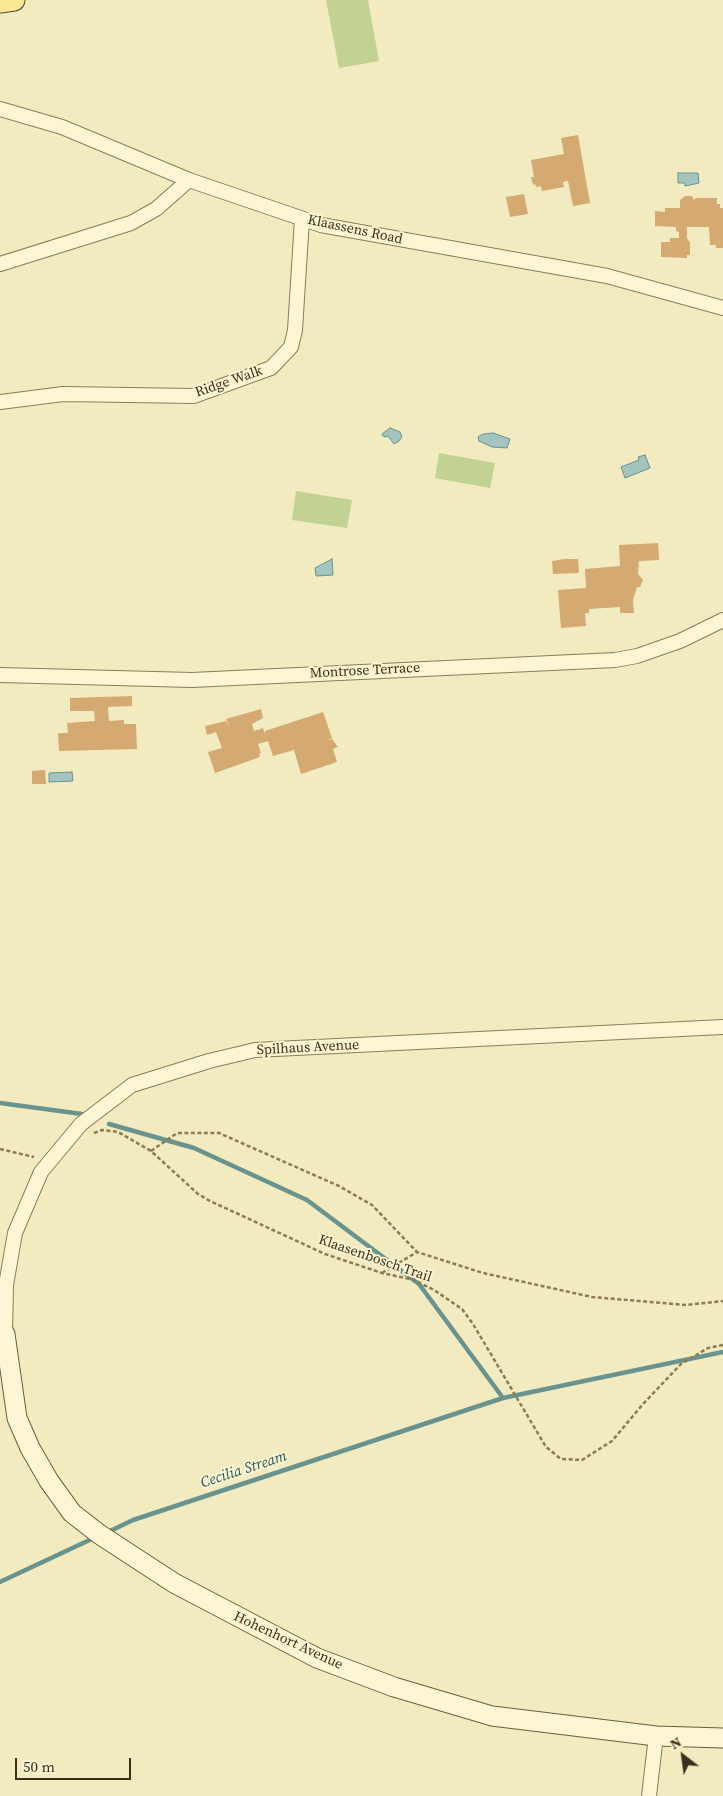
<!DOCTYPE html>
<html>
<head>
<meta charset="utf-8">
<style>
  body { margin:0 }
  #map { position:relative; width:723px; height:1796px; overflow:hidden; background:#f2ebc0; font-family:"Source Serif 4",serif }
  canvas { display:block }
  .north { position:absolute; left:658px; top:1731px; width:50px; height:50px; -webkit-text-stroke:4px #f9f3d0; paint-order:stroke; rotate:330deg; font-size:14px; font-weight:700; line-height:20px; text-align:center; color:#3c301c }
  .north::after { content:''; display:block; margin:auto; width:18px; height:22px; background:#3c301c; clip-path:polygon(50% 0,100% 100%,50% 72%,0 100%) }
  .scale { position:absolute; left:15px; top:1758px; width:116px; height:22px; box-sizing:border-box; border:2px solid #3c301c; border-top:0; padding-left:6px; font-size:15px; line-height:18px; white-space:nowrap; color:#3c301c; -webkit-text-stroke:4px #f9f3d0; paint-order:stroke }
</style>
</head>
<body>
<div id="map">
<canvas width="723" height="1796"></canvas>
<div class="north">N</div>
<div class="scale">50 m</div>
</div>
<script>
const g = document.querySelector('canvas').getContext('2d');
g.lineJoin = 'round';
function fillPath(path, color) { g.fillStyle = color; g.fill(path, 'evenodd'); }
const shape = rows => new Path2D(rows.map(r => 'M' + r).join(''));
function strokePath(path, color, width, dash) { g.strokeStyle = color; g.lineWidth = width; g.lineCap = dash ? 'butt' : 'round'; g.setLineDash(dash || []); g.stroke(path); }
function label(font, color, halo, rows, align = 'center') {
  g.font = font + ' "Source Serif 4",serif'; g.lineWidth = 4; g.setLineDash([]); g.textBaseline = 'middle'; g.strokeStyle = halo; g.fillStyle = color; for (const [text, x, y, turn = 0] of rows) {
    g.save(); g.translate(x, y); g.rotate((+turn || 0) * Math.PI / 180); g.textAlign = isNaN(turn) ? turn : align; if (halo) g.strokeText(text, 0, 0); g.fillText(text, 0, 0); g.restore();
  }
}
fillPath(shape([
  [326,0,368,0,379,61,339,68],
  [439,453,495,463,490,488,435,478],
  [296,491,352,500,347,528,292,520]
]), '#c1d293');
const water = shape([
  [678,173,698,173,699,183,685,186,685,183,678,183,678,173],
  [390,428,400,432,402,437,399,441,394,444,388,436,384,437,382,434,390,428],
  [493,433,510,439,507,448,492,447,479,441,478,437,483,434,493,433],
  [645,455,650,468,625,478,621,467,639,460,638,457,645,455],
  [332,559,333,575,316,576,315,568,332,559],
  [72,772,73,781,49,782,49,773,72,772]
]);
fillPath(water, '#a3c4bf');
strokePath(water, '#69938f', 1);
strokePath(shape([
  [0,1103,82,1114],
  [109,1124,194,1148,307,1200,419,1284,503,1398,723,1352],
  [106,1533,133,1520,503,1398],
  [0,1582,96,1537]
]), '#69938f', 4.5);
fillPath(shape([
  [578,135,590,203,573,206,568,181,563,182,564,187,542,191,541,186,536,187,535,184,533,185,531,177,534,177,531,160,564,154,561,138],
  [524,194,528,214,510,217,506,197],
  [685,196,692,196,694,200,696,198,717,198,717,204,720,204,720,208,723,208,723,248,716,248,716,245,710,245,709,227,687,227,687,238,690,243,690,255,687,255,687,258,661,257,661,242,670,242,670,238,679,238,679,232,676,231,676,227,655,226,655,211,665,212,665,208,680,208,680,200],
  [658,543,659,560,639,561,638,574,643,580,640,587,637,587,633,600,634,613,620,613,620,607,589,609,589,613,585,613,586,626,561,628,558,590,586,588,585,569,620,566,619,545],
  [564,559,578,559,579,573,553,574,552,561],
  [132,696,132,706,108,707,109,721,124,720,124,724,136,724,137,749,59,751,58,733,68,733,67,723,95,721,94,711,70,711,70,698],
  [261,709,263,718,252,724,254,731,263,728,265,734,265,731,323,712,332,738,327,741,332,739,338,747,333,749,337,762,301,774,294,750,273,756,268,741,258,744,261,753,259,754,260,757,215,773,208,752,222,748,216,732,207,735,205,726,226,721,230,729,226,719],
  [45,770,46,784,32,784,32,771]
]), '#d5a972');
const street = shape([
  [0,109,62,127,189,180,321,225,607,276,723,308],
  [0,264,131,223,156,209,189,180],
  [0,402,63,394,194,396,271,368,291,347,295,330,302,219],
  [0,675,192,680,615,660,637,656,680,641,723,620],
  [5,1334,6,1285,15,1233,41,1172,81,1124,132,1085,209,1061,255,1050,723,1027],
  [649,1796,656,1736]
]);
const secondary = shape([
  [0,1334,5,1334,17,1418,30,1448,49,1481,72,1513,99,1534,174,1583,317,1658,394,1687,492,1716,656,1736,723,1738]
]);
const primary = shape([
  [0,2,14,0]
]);
strokePath(street, '#8e7b56', 16);
strokePath(secondary, '#6f5c39', 21);
strokePath(primary, '#5b482b', 23);
strokePath(shape([
  [94,1133,102,1130,118,1132,151,1151,198,1194,210,1201,325,1254,382,1273,414,1280,434,1290,462,1309,473,1324,546,1447,561,1459,582,1460,612,1441,643,1404,681,1364,708,1348,723,1345],
  [0,1149,34,1157],
  [151,1151,177,1133,219,1133,339,1186,372,1205,417,1252],
  [382,1273,417,1252,483,1273,592,1297,686,1305,723,1301]
]), '#8e7b56', 2.5, [4, 2.5]);
strokePath(street, '#fcf6d4', 14);
strokePath(secondary, '#fcf6d4', 19);
strokePath(primary, '#fae894', 21);
label('14px', '#3c301c', '#f9f3d0', [
  ["Klaassens Road",355,230,12],
  ["Ridge Walk",229,382,-19],
  ["Montrose Terrace",365,671,-3],
  ["Spilhaus Avenue",308,1048,-3],
  ["Klaasenbosch Trail",375,1259,19],
  ["Hohenhort Avenue",288,1641,25]
]);
label('italic 15px', '#29595d', '#f9f3d0', [
  ["Cecilia Stream",244,1470,-18]
]);
</script>
</body>
</html>
